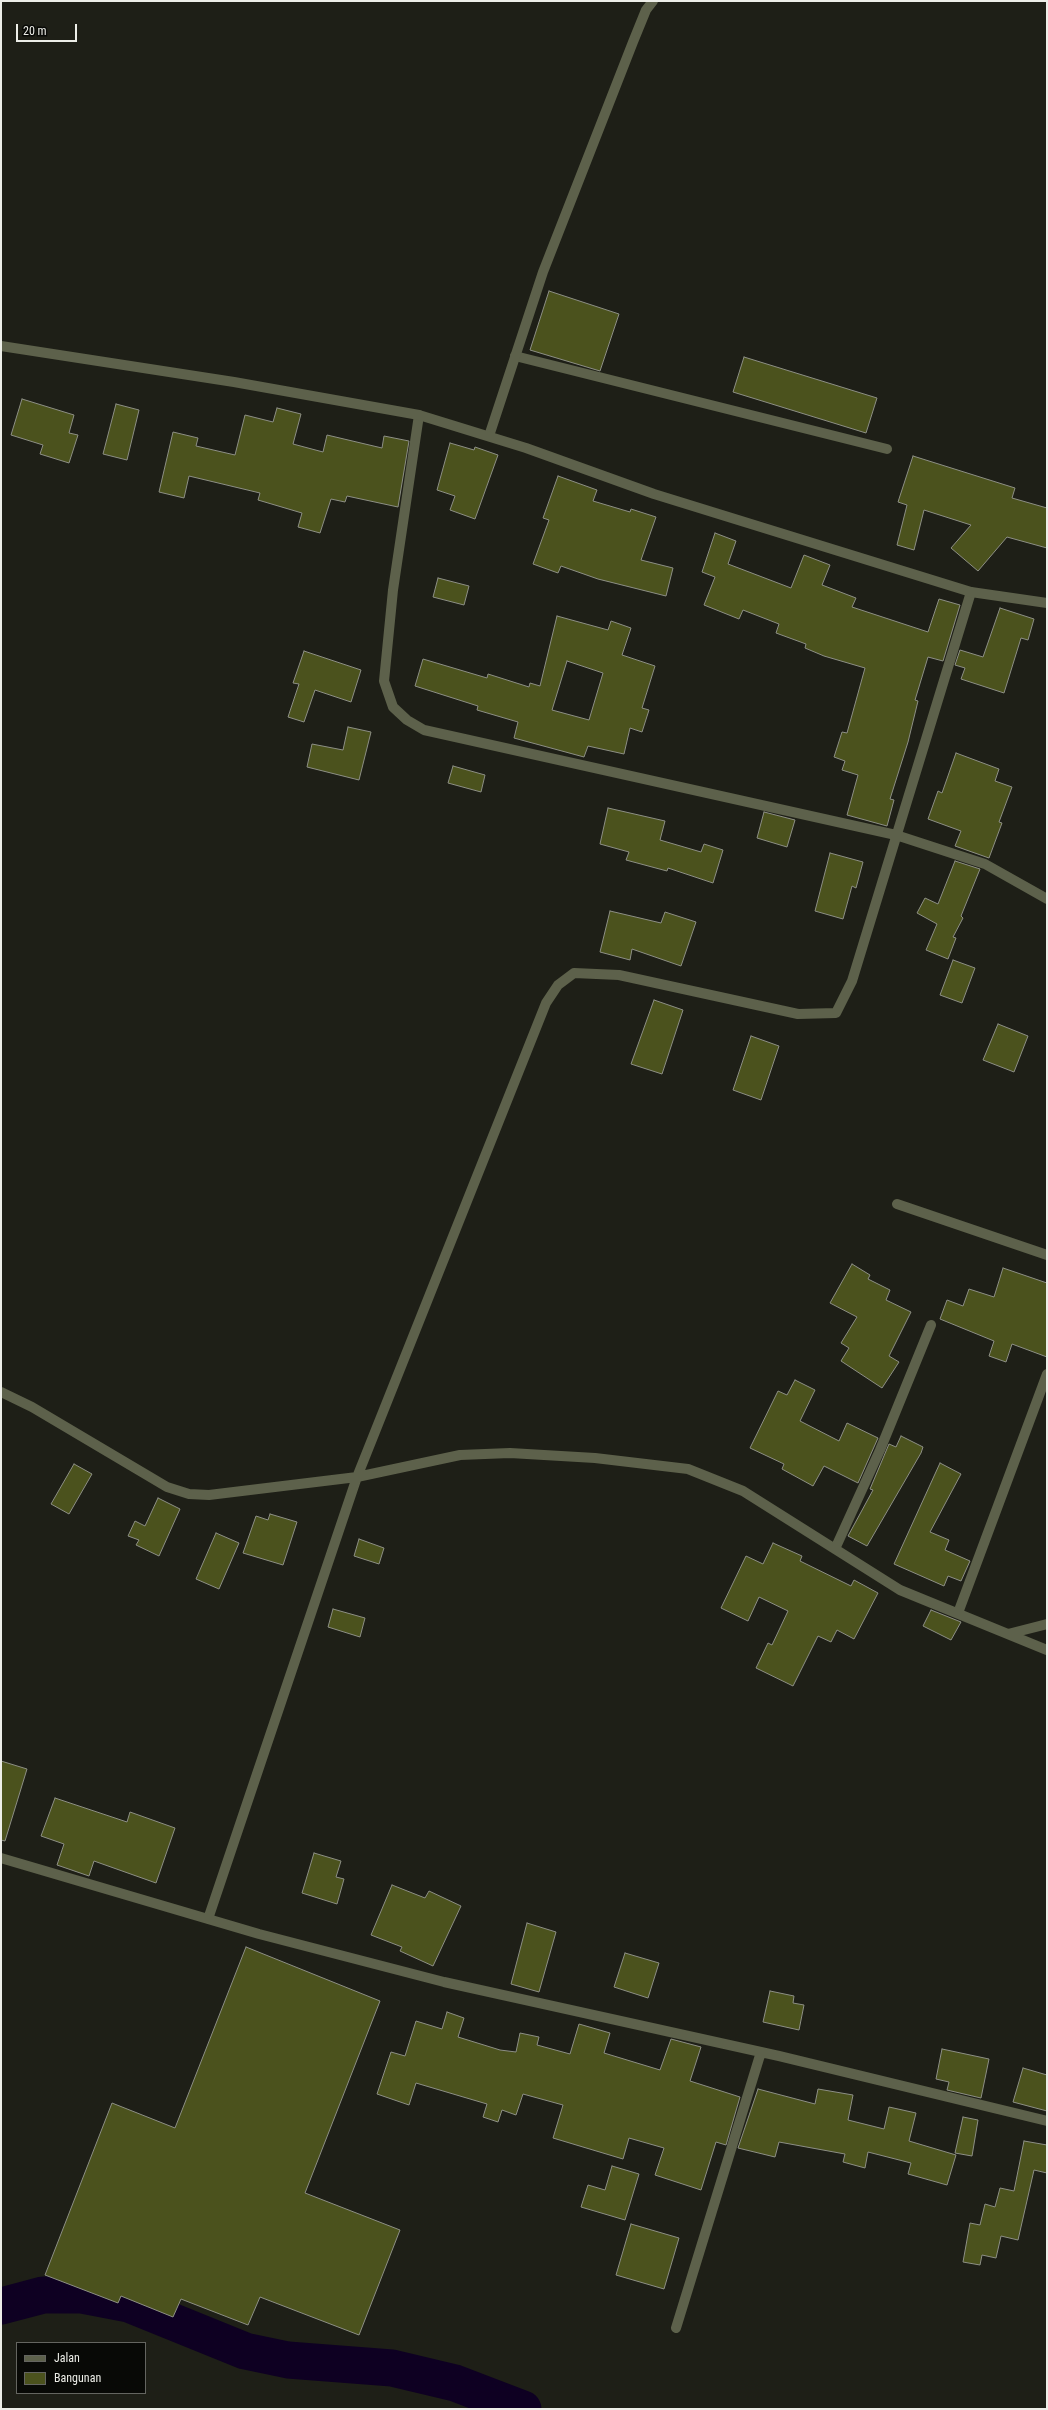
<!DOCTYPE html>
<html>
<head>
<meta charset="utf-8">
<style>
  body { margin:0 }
  #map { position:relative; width:1048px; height:2410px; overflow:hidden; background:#1e1f17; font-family:"Roboto Condensed",sans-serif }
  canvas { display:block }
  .frame { position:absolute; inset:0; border:2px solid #edeee8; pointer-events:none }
  .legend { position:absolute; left:16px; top:2342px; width:130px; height:52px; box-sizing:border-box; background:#080906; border:1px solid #646560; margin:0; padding:5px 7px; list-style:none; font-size:12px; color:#edeee8 }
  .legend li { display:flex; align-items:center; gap:8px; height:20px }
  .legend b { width:20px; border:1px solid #646560 }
  .scale { position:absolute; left:16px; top:24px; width:61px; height:18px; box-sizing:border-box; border:2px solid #edeee8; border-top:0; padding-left:5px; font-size:12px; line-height:14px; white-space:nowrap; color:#edeee8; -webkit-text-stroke:3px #080906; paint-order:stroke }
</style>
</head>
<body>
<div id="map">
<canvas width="1048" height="2410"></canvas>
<div class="frame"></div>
<ul class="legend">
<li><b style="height:5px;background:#5d614b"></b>Jalan</li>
<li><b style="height:11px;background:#4b521d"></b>Bangunan</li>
</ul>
<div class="scale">20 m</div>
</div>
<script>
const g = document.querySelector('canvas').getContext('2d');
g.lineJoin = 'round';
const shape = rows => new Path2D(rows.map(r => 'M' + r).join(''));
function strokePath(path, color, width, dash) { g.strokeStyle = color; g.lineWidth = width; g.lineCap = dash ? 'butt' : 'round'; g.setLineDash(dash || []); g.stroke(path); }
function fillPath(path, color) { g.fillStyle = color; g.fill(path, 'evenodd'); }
strokePath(shape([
  [1,2306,43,2295,82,2295,129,2304,245,2351,288,2360,392,2368,455,2383,523,2409]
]), '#0e0022', 37);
const building = shape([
  [549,291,619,314,600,371,530,350,549,291],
  [744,357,877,398,866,433,733,392,744,357],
  [22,399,74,415,69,433,78,435,69,463,40,454,43,445,11,435,22,399],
  [116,404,139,410,127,460,103,454,116,404],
  [277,408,301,414,293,444,323,452,327,435,382,448,384,436,409,441,398,507,347,496,345,502,331,499,320,533,298,527,302,513,258,500,260,493,189,476,184,498,159,492,173,432,198,438,196,446,235,455,245,415,273,422,277,408],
  [450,443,474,450,475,447,498,455,475,519,450,510,455,496,437,490,450,443],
  [913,456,1015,488,1012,498,1047,508,1047,548,1007,537,978,571,951,548,971,525,924,510,914,550,897,545,907,505,898,502,913,456],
  [558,476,597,490,593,501,630,512,631,509,656,517,641,560,673,568,666,596,598,579,561,566,558,573,533,564,549,520,543,518,558,476],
  [715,533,736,541,728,564,791,588,804,555,830,565,822,585,856,598,852,607,928,632,939,599,960,605,943,661,928,657,915,700,918,701,908,742,890,799,894,800,887,826,847,815,858,775,842,770,845,761,834,757,842,732,847,733,865,668,824,656,805,648,806,644,776,633,779,624,743,610,739,619,704,605,715,577,702,572,715,533],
  [438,578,469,586,464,605,433,597,438,578],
  [1000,608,1034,619,1028,640,1021,638,1004,693,961,679,965,668,955,665,960,650,983,657,1000,608],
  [557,616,608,630,611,621,631,628,622,655,655,666,642,708,649,710,642,732,630,728,624,754,588,746,584,757,514,738,518,722,477,710,478,706,415,686,423,659,487,678,488,674,529,687,530,683,540,686,557,616],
  [567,661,603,673,589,720,552,710,567,661],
  [304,651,361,670,351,702,315,690,304,722,288,717,299,684,293,683,304,651],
  [348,727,371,732,359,780,307,767,312,744,343,750,348,727],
  [956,753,999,769,995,781,1012,787,999,822,1002,823,989,858,955,846,961,831,928,819,938,791,942,793,956,753],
  [453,766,485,775,481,792,448,783,453,766],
  [608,808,665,821,660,840,701,852,704,844,723,850,713,883,668,868,667,871,626,860,629,852,600,844,608,808],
  [764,812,795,820,787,847,757,838,764,812],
  [830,853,863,862,856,888,852,886,843,919,815,911,830,853],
  [955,861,980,869,961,916,963,918,953,937,956,938,948,959,926,950,937,924,917,913,925,898,938,904,955,861],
  [610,911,661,923,665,912,696,922,681,966,632,949,630,960,600,952,610,911],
  [953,960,975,968,962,1003,940,995,953,960],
  [654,1000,683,1010,662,1074,631,1064,654,1000],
  [998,1024,1028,1036,1014,1072,983,1060,998,1024],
  [751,1036,779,1046,761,1100,733,1090,751,1036],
  [852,1264,870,1275,868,1279,890,1290,886,1300,911,1312,889,1356,899,1362,882,1388,841,1361,849,1348,841,1343,857,1317,830,1303,852,1264],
  [1003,1268,1047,1283,1047,1357,1012,1344,1006,1362,989,1356,994,1341,940,1319,947,1300,963,1306,969,1289,994,1297,1003,1268],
  [795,1380,815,1390,800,1421,839,1441,847,1423,878,1438,858,1483,824,1466,813,1486,782,1469,784,1464,750,1448,778,1391,787,1395,795,1380],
  [901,1436,923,1447,921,1453,867,1546,848,1536,873,1490,870,1489,889,1444,896,1447,901,1436],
  [940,1463,961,1474,930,1532,949,1540,945,1550,970,1561,961,1581,948,1576,944,1586,894,1564,940,1463],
  [74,1464,92,1474,69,1514,51,1504,74,1464],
  [158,1498,180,1509,159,1556,136,1545,139,1540,128,1536,135,1521,145,1526,158,1498],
  [270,1514,297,1522,283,1565,243,1553,256,1516,268,1520,270,1514],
  [216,1533,239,1543,219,1589,196,1579,216,1533],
  [359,1539,384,1548,379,1564,354,1556,359,1539],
  [773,1543,802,1556,800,1561,851,1586,854,1580,878,1593,854,1639,837,1630,831,1642,818,1636,793,1686,756,1668,768,1643,772,1645,788,1611,759,1597,748,1621,721,1608,746,1556,763,1564,773,1543],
  [333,1609,365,1618,360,1637,328,1627,333,1609],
  [931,1610,961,1622,951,1640,923,1626,931,1610],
  [1,1761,27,1769,5,1841,1,1840,1,1761],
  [55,1798,127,1822,130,1812,175,1828,156,1883,94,1861,89,1876,57,1865,64,1844,41,1836,55,1798],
  [314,1853,341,1861,336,1877,344,1879,337,1904,302,1893,314,1853],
  [392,1885,425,1898,429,1891,461,1906,433,1966,400,1951,402,1947,371,1935,392,1885],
  [527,1923,556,1932,539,1992,511,1984,527,1923],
  [246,1947,380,2001,305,2193,400,2230,359,2335,260,2297,248,2325,181,2299,173,2317,121,2296,118,2303,45,2275,112,2103,175,2128,246,1947],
  [625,1953,659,1963,648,1998,614,1987,625,1953],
  [770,1991,794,1996,793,2003,804,2005,799,2030,763,2022,770,1991],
  [447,2012,464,2018,458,2037,500,2050,516,2052,520,2033,539,2037,537,2045,570,2054,579,2024,610,2033,604,2053,660,2070,671,2039,701,2047,690,2081,740,2097,726,2145,716,2142,701,2190,655,2175,664,2148,629,2138,623,2159,553,2138,563,2105,523,2094,516,2115,502,2110,498,2122,483,2117,487,2104,416,2083,409,2105,377,2094,391,2052,405,2056,416,2021,442,2029,447,2012],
  [942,2049,989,2059,981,2098,947,2090,949,2082,936,2079,942,2049],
  [1023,2068,1047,2075,1047,2111,1013,2102,1023,2068],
  [758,2089,815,2104,818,2089,853,2095,848,2120,884,2129,889,2107,916,2113,909,2141,956,2155,947,2185,908,2174,911,2163,868,2152,865,2168,843,2162,845,2154,779,2142,775,2157,738,2148,758,2089],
  [963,2117,978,2120,972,2156,955,2153,963,2117],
  [1024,2141,1047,2145,1047,2173,1034,2170,1018,2240,1001,2236,996,2258,982,2255,980,2265,963,2262,970,2223,980,2225,985,2204,995,2207,1000,2188,1014,2191,1024,2141],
  [612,2166,639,2174,625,2220,581,2207,588,2185,605,2190,612,2166],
  [631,2224,679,2238,664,2289,616,2275,631,2224]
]);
fillPath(building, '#4b521d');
strokePath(building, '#8d8f85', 1);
strokePath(shape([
  [515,356,887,449]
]), '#5d614b', 10);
strokePath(shape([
  [419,415,393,590,384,681,393,707,407,720,424,730,896,835,985,864,1047,899],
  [489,436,543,272,633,42,646,10,653,1],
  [897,1204,1047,1255],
  [1,1392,32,1407,167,1487,189,1494,209,1495,357,1477,460,1455,510,1453,595,1458,688,1469,743,1491,900,1590,1047,1650],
  [835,1549,880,1450,931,1325],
  [958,1613,1047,1374],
  [1008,1634,1047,1624],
  [1,1858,259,1934,444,1982,779,2056,1047,2121],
  [208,1919,357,1477,546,1003,558,985,574,973,619,975,798,1014,836,1013,852,981,971,592],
  [676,2328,761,2052]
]), '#5d614b', 10);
strokePath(shape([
  [1,346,234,382,419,415,526,448,654,494,971,592,1047,603]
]), '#5d614b', 10);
</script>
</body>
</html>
